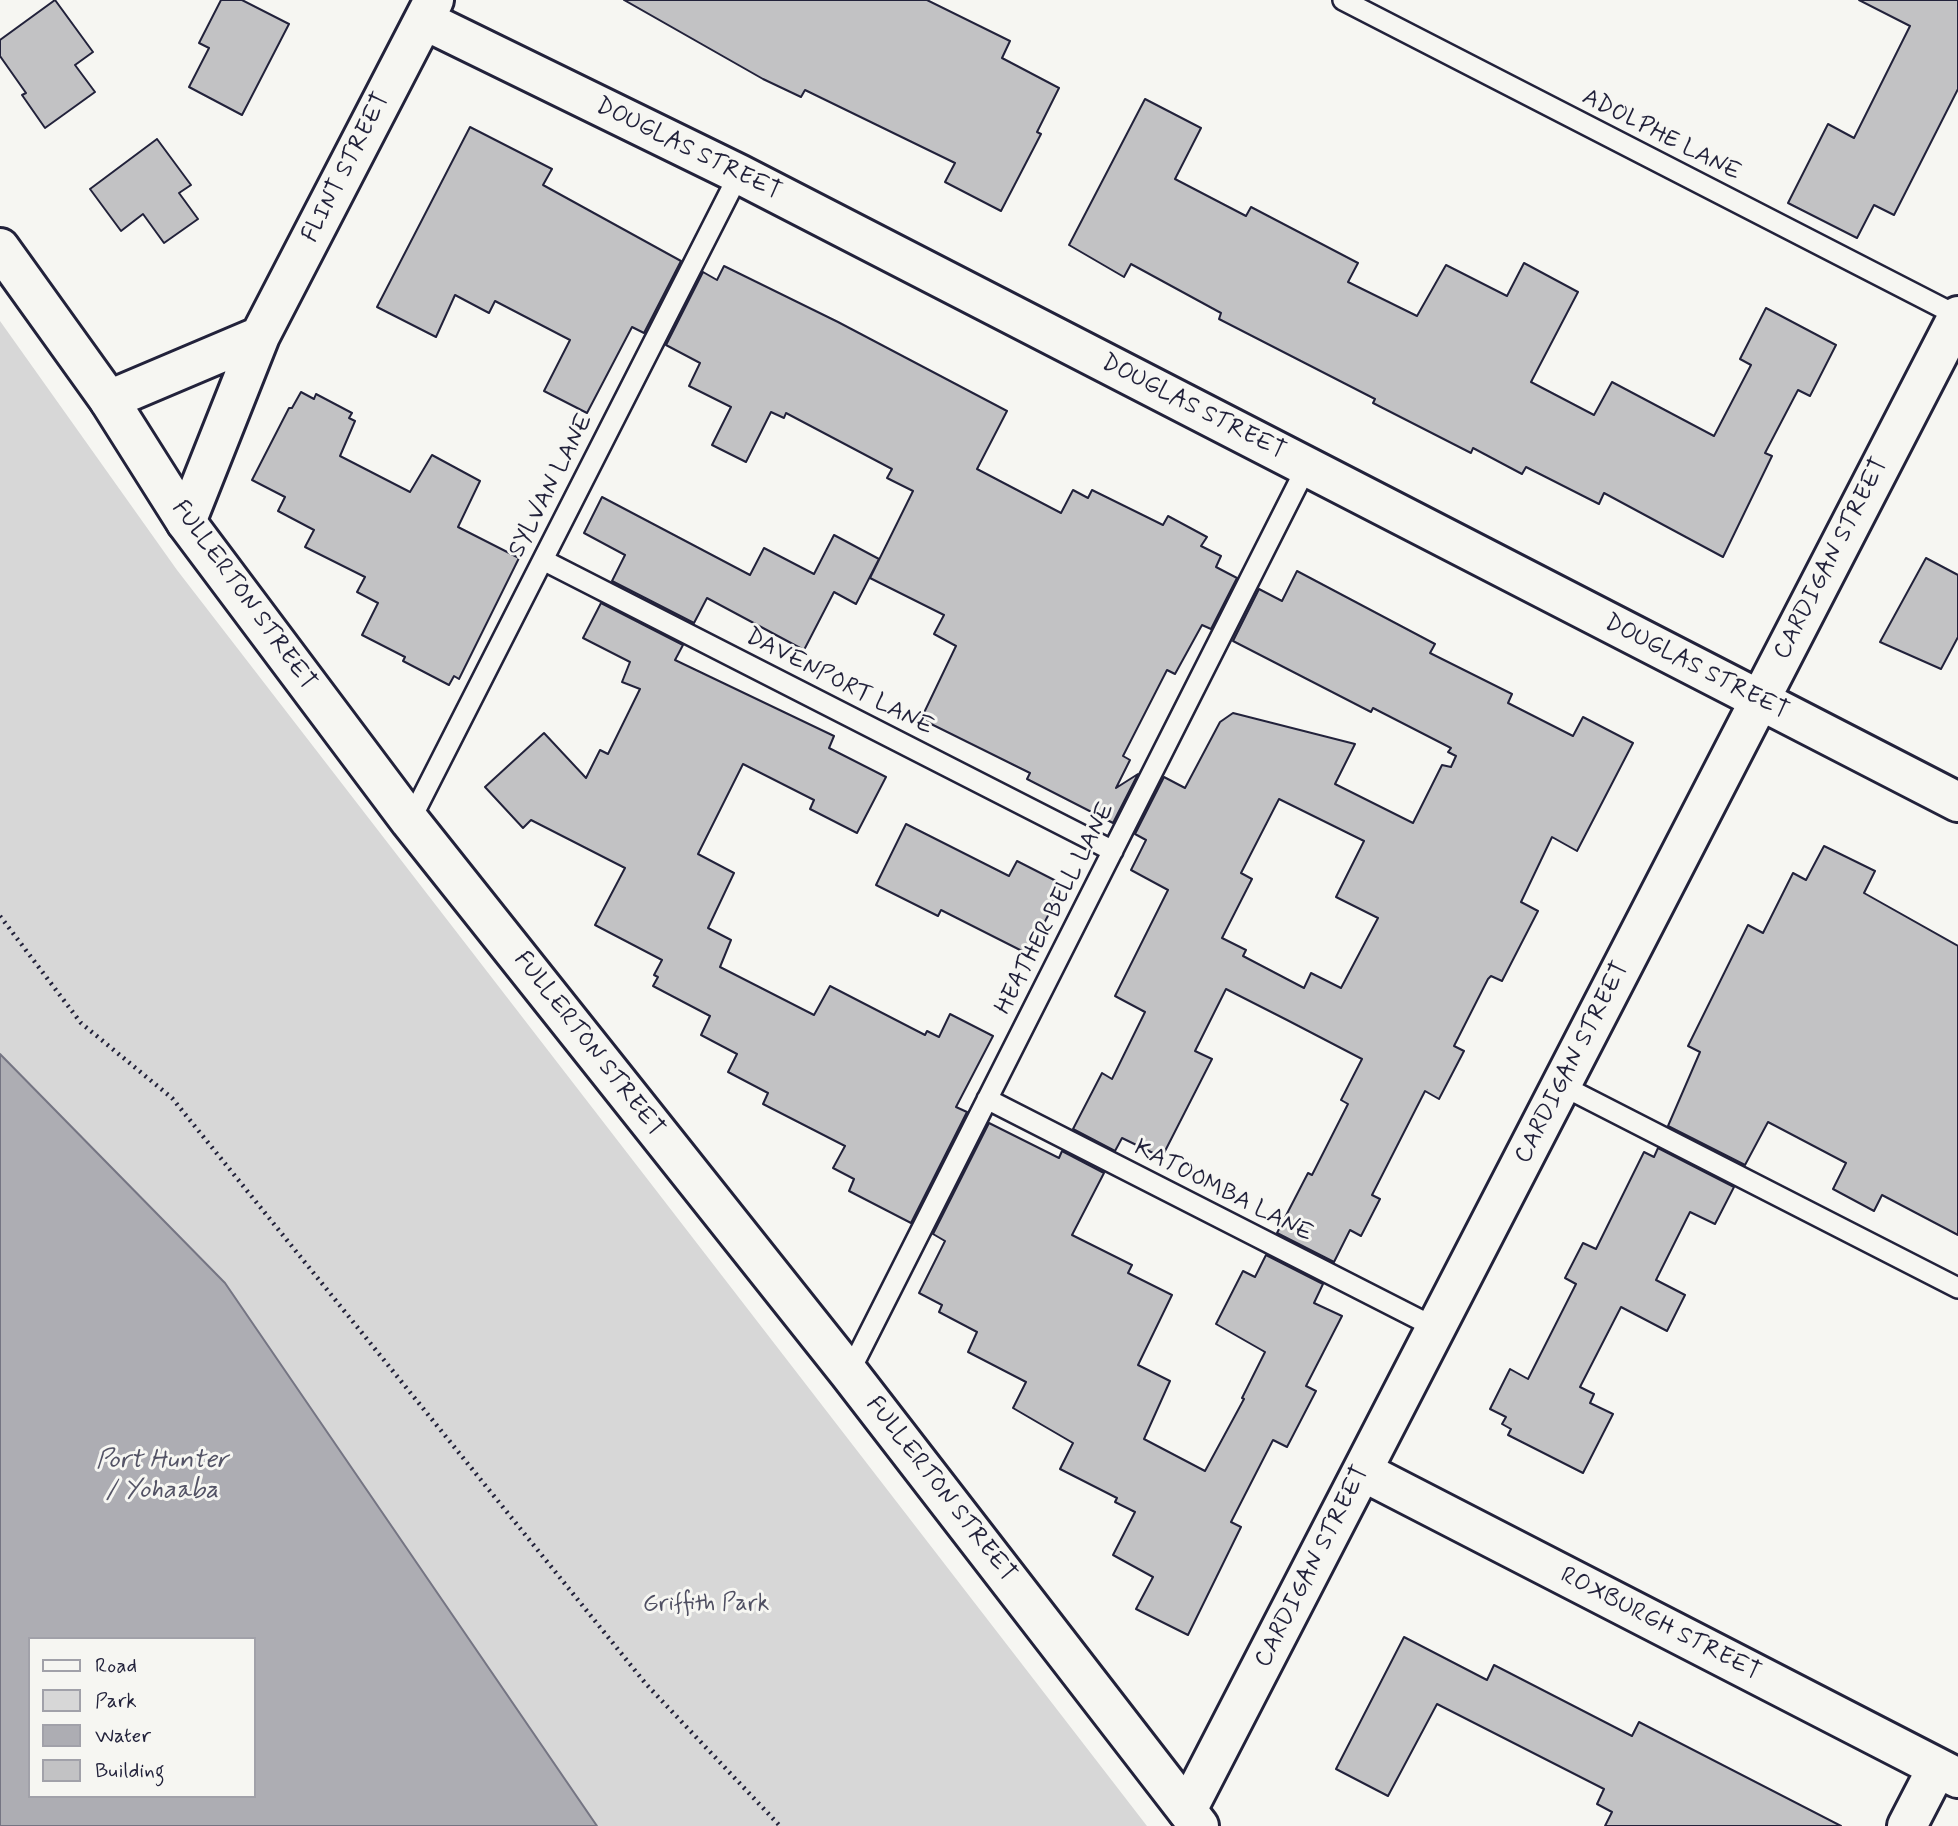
<!DOCTYPE html>
<html>
<head>
<meta charset="utf-8">
<style>
  body { margin:0 }
  #map { position:relative; width:1958px; height:1826px; overflow:hidden; background:#f6f6f2; font-family:Mynerve,sans-serif }
  canvas { display:block }
  .legend { position:absolute; left:28px; top:1637px; width:228px; height:161px; box-sizing:border-box; background:#f6f6f2; border:2px solid #a1a1a9; margin:0; padding:9px 12px; list-style:none; font-size:21px; color:#22223b }
  .legend li { display:flex; align-items:center; gap:14px; height:35px }
  .legend b { width:35px; border:2px solid #a1a1a9 }
</style>
</head>
<body>
<div id="map">
<canvas width="1958" height="1826"></canvas>
<ul class="legend">
<li><b style="height:9px;background:#f6f6f2"></b>Road</li>
<li><b style="height:19px;background:#d7d7d7"></b>Park</li>
<li><b style="height:19px;background:#adadb3"></b>Water</li>
<li><b style="height:19px;background:#c2c2c4"></b>Building</li>
</ul>
</div>
<script>
const g = document.querySelector('canvas').getContext('2d');
g.lineJoin = 'round';
function fillPath(path, color) { g.fillStyle = color; g.fill(path, 'evenodd'); }
const shape = rows => new Path2D(rows.map(r => 'M' + r).join(''));
function strokePath(path, color, width, dash) { g.strokeStyle = color; g.lineWidth = width; g.lineCap = dash ? 'butt' : 'round'; g.setLineDash(dash || []); g.stroke(path); }
function label(font, color, halo, rows, align = 'center') {
  g.font = font + ' Mynerve,sans-serif'; g.lineWidth = 6; g.setLineDash([]); g.textBaseline = 'middle'; g.strokeStyle = halo; g.fillStyle = color; for (const [text, x, y, turn = 0] of rows) {
    g.save(); g.translate(x, y); g.rotate((+turn || 0) * Math.PI / 180); g.textAlign = isNaN(turn) ? turn : align; if (halo) g.strokeText(text, 0, 0); g.fillText(text, 0, 0); g.restore();
  }
}
fillPath(shape([
  [0,321,177,570,1147,1826,597,1826,225,1283,0,1054]
]), '#d7d7d7');
const water = shape([
  [0,1054,225,1283,597,1826,0,1826,0,1054],
  [30,1639,254,1639,254,1796,30,1796,30,1639]
]);
fillPath(water, '#adadb3');
strokePath(water, '#757583', 2);
const building = shape([
  [55,0,93,52,75,65,95,92,45,128,22,95,26,93,0,56,0,40,55,0],
  [221,0,242,0,289,24,242,115,189,87,209,48,199,43,221,0],
  [624,0,927,0,1010,41,1002,58,1059,88,1037,132,1041,134,1001,211,945,182,955,163,805,90,801,97,763,79,624,0],
  [1859,0,1958,0,1958,89,1894,215,1874,205,1857,238,1788,203,1828,124,1854,138,1910,26,1859,0],
  [1145,99,1201,128,1175,179,1246,216,1251,207,1358,263,1348,282,1417,316,1446,265,1507,296,1524,263,1578,292,1531,382,1594,415,1612,382,1714,436,1751,365,1740,359,1766,308,1836,345,1810,396,1798,390,1765,453,1772,456,1723,557,1604,493,1599,504,1526,467,1522,474,1473,448,1471,453,1373,403,1375,399,1219,319,1221,313,1131,264,1124,277,1069,245,1145,99],
  [470,127,552,169,543,185,681,261,644,333,632,327,587,413,544,391,570,340,495,301,489,313,455,295,436,337,377,307,470,127],
  [157,139,191,185,179,193,198,219,164,243,143,214,121,231,90,189,157,139],
  [724,266,838,322,1007,411,977,469,1061,513,1073,490,1088,498,1092,490,1163,525,1168,516,1207,537,1201,546,1221,556,1216,567,1237,578,1211,629,1202,625,1175,674,1167,670,1123,756,1130,760,1116,788,1138,774,1113,823,1027,779,1030,773,921,719,956,646,934,634,944,615,870,578,913,491,887,478,892,469,786,413,784,418,771,412,746,462,712,445,731,407,689,386,700,363,666,345,703,272,717,280,724,266],
  [301,392,314,399,316,394,352,413,349,418,355,421,340,456,410,492,432,455,480,481,458,527,519,558,459,679,454,676,449,685,403,661,405,657,362,635,378,603,357,592,365,577,305,547,314,530,278,511,285,497,252,480,289,408,292,408,301,392],
  [602,497,750,575,764,548,814,574,834,535,879,559,856,604,834,592,804,650,707,598,694,623,612,581,625,555,584,533,602,497],
  [1926,558,1958,575,1958,637,1941,669,1880,642,1926,558],
  [1297,571,1435,644,1430,653,1512,694,1508,703,1573,736,1583,717,1633,743,1577,851,1552,837,1521,902,1538,911,1502,981,1491,976,1488,979,1454,1046,1464,1051,1439,1099,1425,1091,1372,1195,1380,1199,1361,1236,1350,1230,1334,1262,1277,1233,1308,1173,1312,1175,1348,1104,1341,1100,1362,1059,1287,1020,1226,989,1195,1051,1212,1059,1163,1155,1157,1151,1155,1154,1122,1138,1115,1151,1073,1129,1102,1073,1112,1079,1145,1012,1115,996,1168,890,1131,870,1146,840,1135,834,1164,777,1185,788,1220,722,1233,713,1355,744,1335,784,1413,823,1442,765,1451,767,1456,756,1448,752,1451,748,1373,708,1371,712,1233,641,1259,589,1282,601,1297,571],
  [1279,799,1364,841,1336,897,1378,918,1341,988,1311,973,1304,988,1243,956,1246,950,1222,938,1252,879,1241,873,1279,799],
  [601,603,683,645,675,660,834,736,829,748,886,777,857,833,810,809,814,800,743,764,698,854,734,873,708,928,731,940,720,967,814,1015,830,986,925,1035,927,1031,939,1037,950,1014,993,1036,956,1107,967,1112,911,1223,849,1191,854,1179,833,1168,845,1146,763,1104,768,1093,728,1072,737,1054,701,1035,710,1016,653,986,658,977,654,975,662,960,595,925,625,868,531,820,523,828,485,787,544,733,586,778,600,750,608,754,640,689,622,682,630,662,583,638,601,603],
  [906,824,1009,876,1017,861,1064,885,1028,954,941,910,938,916,876,885,906,824],
  [1824,846,1875,871,1864,893,1958,946,1958,1235,1882,1195,1874,1211,1833,1189,1846,1163,1768,1122,1745,1165,1668,1126,1700,1052,1688,1046,1748,925,1763,933,1793,873,1806,880,1824,846],
  [989,1123,1059,1158,1062,1151,1104,1173,1072,1235,1132,1265,1128,1273,1172,1295,1138,1365,1170,1381,1144,1439,1205,1471,1244,1399,1242,1398,1265,1352,1216,1324,1243,1271,1255,1277,1266,1255,1323,1284,1314,1303,1342,1316,1306,1386,1316,1391,1287,1447,1273,1440,1231,1522,1241,1527,1188,1635,1136,1609,1153,1577,1113,1555,1135,1512,1115,1502,1117,1498,1060,1469,1073,1443,1013,1408,1026,1382,968,1352,977,1332,939,1312,942,1305,919,1293,945,1241,933,1234,989,1123],
  [1658,1148,1734,1187,1715,1224,1690,1212,1656,1280,1685,1295,1667,1331,1621,1307,1580,1387,1594,1394,1590,1403,1613,1414,1583,1473,1508,1435,1511,1429,1502,1424,1506,1417,1490,1409,1510,1369,1528,1379,1576,1284,1565,1278,1583,1243,1596,1249,1644,1152,1654,1157,1658,1148],
  [1404,1637,1487,1680,1494,1665,1632,1736,1639,1722,1841,1826,1605,1826,1612,1812,1597,1804,1604,1789,1437,1704,1388,1796,1336,1769,1404,1637]
]);
fillPath(building, '#c2c2c4');
strokePath(building, '#22223b', 2);
const lane = shape([
  [1343,0,1958,316],
  [543,560,1113,851],
  [410,821,739,174],
  [1561,1085,1958,1288],
  [987,1099,1436,1328],
  [849,1373,1307,466]
]);
const street = shape([
  [424,20,739,174,1958,802],
  [109,400,260,336],
  [186,522,260,336,434,0],
  [1362,1471,1958,1778],
  [1187,1810,1958,316],
  [1907,1826,1937,1768]
]);
const secondary = shape([
  [0,248,109,400,186,522,410,821,849,1373,1199,1826]
]);
strokePath(lane, '#22223b', 24);
strokePath(street, '#22223b', 44);
strokePath(secondary, '#22223b', 44);
strokePath(shape([
  [0,916,81,1023,172,1098,646,1684,780,1826]
]), '#22223b', 4.5, [2, 5]);
strokePath(lane, '#f6f6f2', 19);
strokePath(street, '#f6f6f2', 38);
strokePath(secondary, '#f6f6f2', 38);
label('24px', '#22223b', '#f6f6f2', [
  ["ADOLPHE LANE",1661,136,27],
  ["DOUGLAS STREET",688,150,26],
  ["FLINT STREET",347,168,-63],
  ["DOUGLAS STREET",1193,408,27],
  ["SYLVAN LANE",552,486,-63],
  ["CARDIGAN STREET",1832,559,-63],
  ["FULLERTON STREET",243,596,54],
  ["DOUGLAS STREET",1696,668,27],
  ["DAVENPORT LANE",839,683,27],
  ["HEATHER BELL LANE",1056,909,-63],
  ["FULLERTON STREET",588,1045,52],
  ["CARDIGAN STREET",1573,1063,-63],
  ["KATOOMBA LANE",1223,1192,27],
  ["FULLERTON STREET",940,1490,52],
  ["CARDIGAN STREET",1313,1567,-63],
  ["ROXBURGH STREET",1660,1625,27]
]);
label('24px', '#4f4f62', '#f6f6f2', [
  ["Griffith Park",706,1605]
]);
label('italic 26px', '#535365', '#f6f6f2', [
  ["Port Hunter",162,1462],
  ["/ Yohaaba",162,1492]
]);
</script>
</body>
</html>
